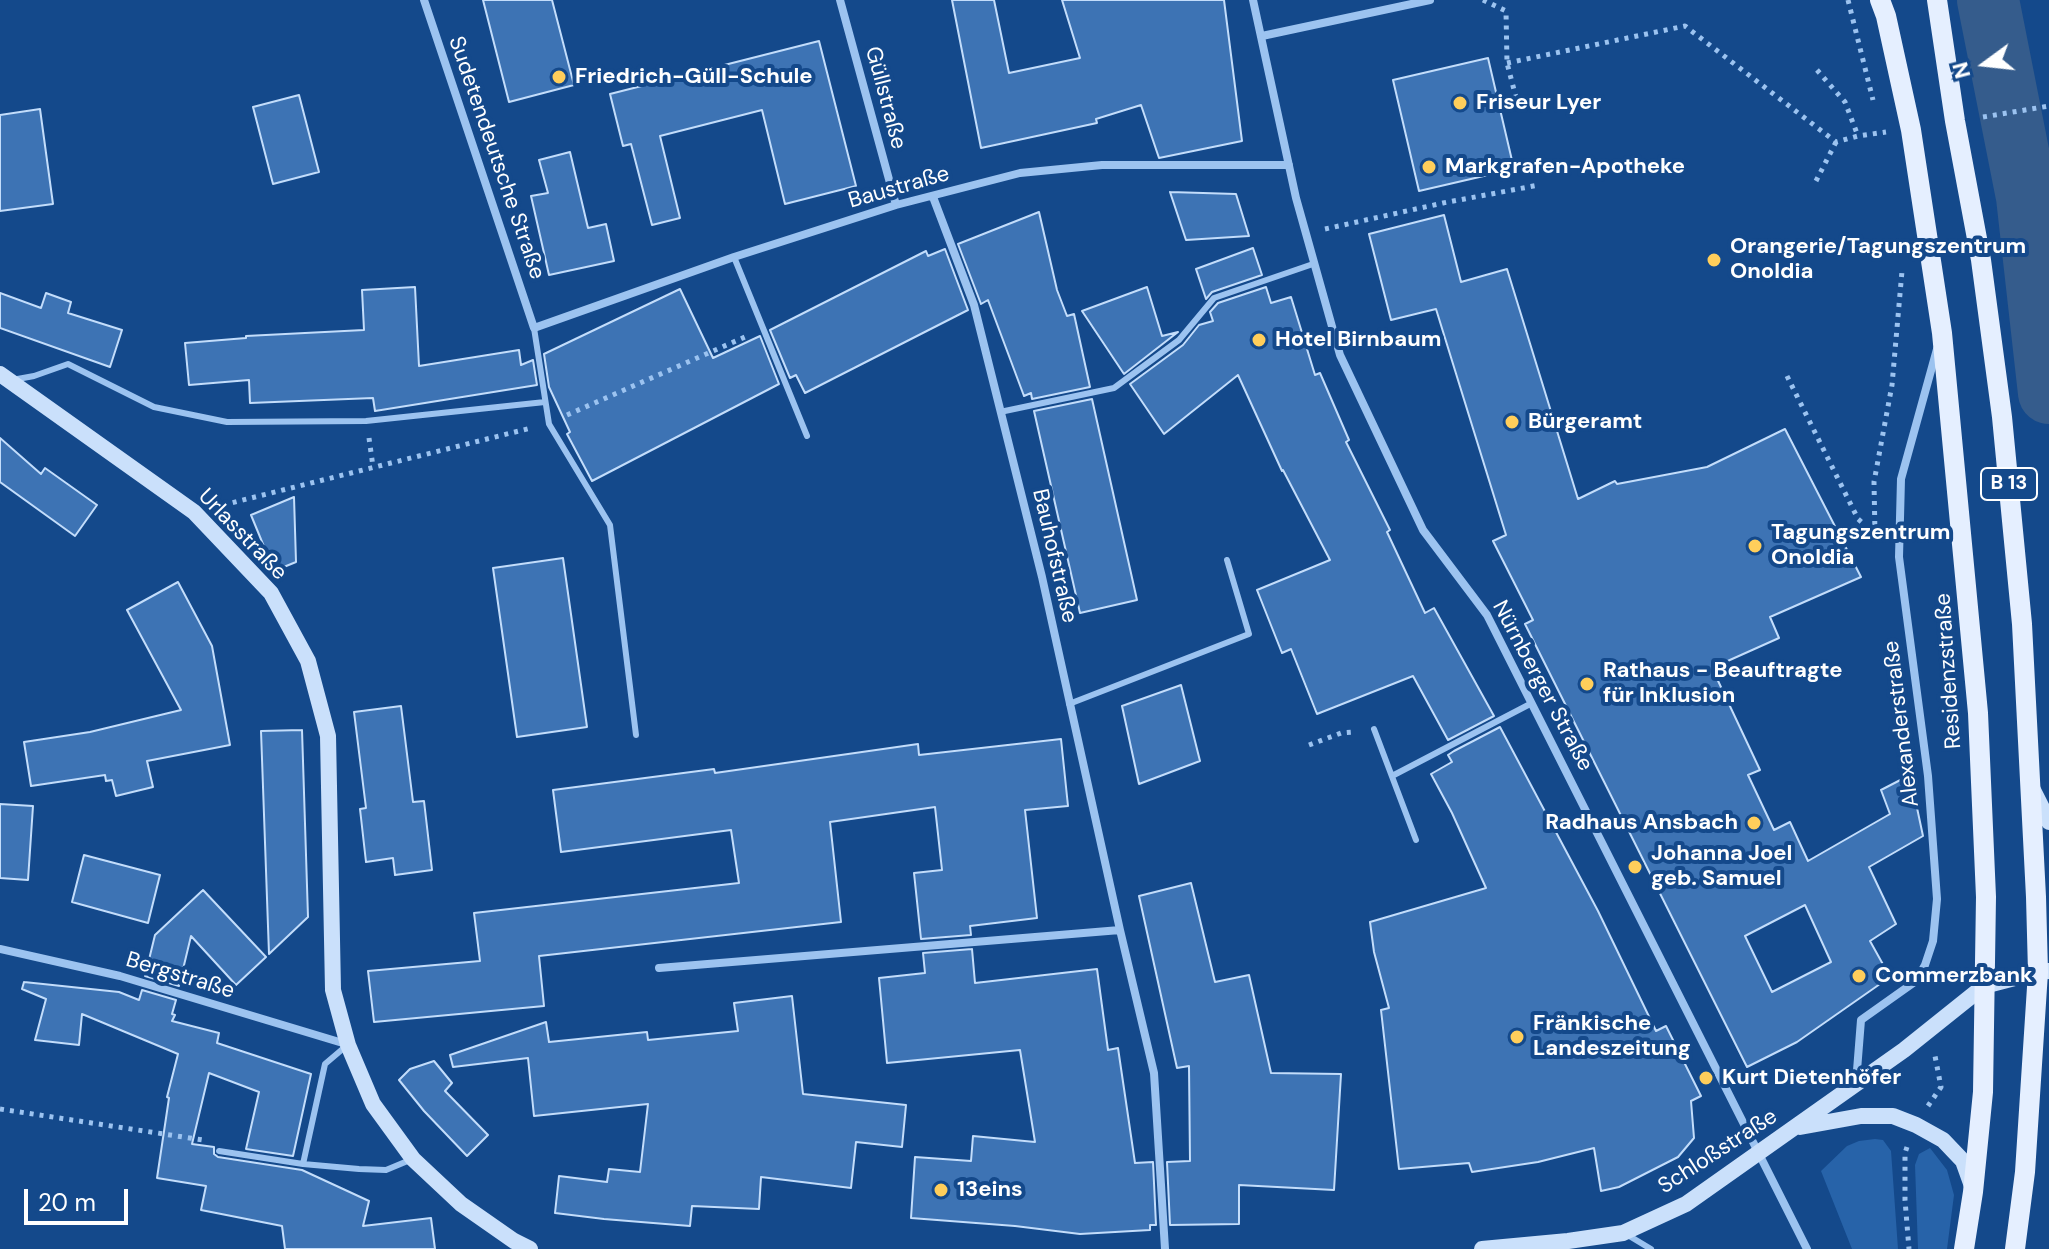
<!DOCTYPE html>
<html>
<head>
<meta charset="utf-8">
<style>
  body { margin:0 }
  #map { position:relative; width:2049px; height:1249px; overflow:hidden; background:#14498b; font-family:"DM Sans",sans-serif }
  canvas { display:block }
  .north { position:absolute; left:1945px; top:24px; width:80px; height:80px; -webkit-text-stroke:6px #14498b; paint-order:stroke; rotate:255deg; font-size:22px; font-weight:700; line-height:32px; text-align:center; color:#fff }
  .north::after { content:''; display:block; margin:auto; width:28px; height:36px; background:#fff; clip-path:polygon(50% 0,100% 100%,50% 72%,0 100%) }
  .scale { position:absolute; left:24px; top:1189px; width:104px; height:36px; box-sizing:border-box; border:4px solid #fff; border-top:0; padding-left:10px; font-size:24px; line-height:28px; white-space:nowrap; color:#fff; -webkit-text-stroke:6px #14498b; paint-order:stroke }
</style>
</head>
<body>
<div id="map">
<canvas width="2049" height="1249"></canvas>
<div class="north">N</div>
<div class="scale">20 m</div>
</div>
<script>
const g = document.querySelector('canvas').getContext('2d');
g.lineJoin = 'round';
function fillPath(path, color) { g.fillStyle = color; g.fill(path, 'evenodd'); }
const shape = rows => new Path2D(rows.map(r => 'M' + r).join(''));
function strokePath(path, color, width, dash) { g.strokeStyle = color; g.lineWidth = width; g.lineCap = dash ? 'butt' : 'round'; g.setLineDash(dash || []); g.stroke(path); }
function label(font, color, halo, rows, align = 'center') {
  g.font = font + ' "DM Sans",sans-serif'; g.lineWidth = 8; g.setLineDash([]); g.textBaseline = 'middle'; g.strokeStyle = halo; g.fillStyle = color; for (const [text, x, y, turn = 0] of rows) {
    g.save(); g.translate(x, y); g.rotate((+turn || 0) * Math.PI / 180); g.textAlign = isNaN(turn) ? turn : align; if (halo) g.strokeText(text, 0, 0); g.fillText(text, 0, 0); g.restore();
  }
}
fillPath(shape([
  [1875,1139,1883,1140,1891,1151,1898,1249,1852,1249,1821,1171,1847,1146,1859,1141],
  [1930,1148,1947,1170,1954,1195,1947,1249,1918,1249,1915,1165,1919,1154]
]), '#2763a9');
strokePath(shape([
  [1988,0,2027,197,2049,393]
]), '#355c8c', 62);
const building = shape([
  [483,0,552,0,574,85,509,102,483,0],
  [952,0,994,0,1009,73,1080,58,1062,0,1224,0,1242,141,1159,158,1141,105,1096,119,1097,123,981,148,952,0],
  [819,41,856,186,785,204,762,110,660,136,680,218,652,225,631,144,623,146,610,94,819,41],
  [1488,58,1514,169,1419,191,1393,80,1488,58],
  [299,95,319,172,273,184,253,107,299,95],
  [40,109,53,204,0,211,0,115,40,109],
  [570,152,588,228,606,224,614,261,549,275,531,196,548,193,539,160,570,152],
  [1170,192,1236,194,1249,236,1186,240,1170,192],
  [1039,212,1057,290,1067,316,1074,314,1090,387,1032,399,1031,393,1024,396,988,300,981,304,958,244,1039,212],
  [1444,215,1461,282,1507,269,1578,499,1615,481,1617,484,1707,467,1785,429,1861,577,1770,617,1779,638,1712,668,1760,770,1748,775,1774,830,1790,822,1808,861,1890,814,1881,790,1910,775,1923,836,1869,867,1896,924,1870,941,1890,977,1797,1042,1747,1067,1525,624,1533,620,1493,541,1506,535,1436,309,1391,320,1369,234,1444,215],
  [1805,905,1831,962,1772,992,1745,936,1805,905],
  [1253,248,1262,275,1212,292,1206,299,1196,269,1253,248],
  [945,249,968,310,805,393,796,375,790,378,770,330,926,251,928,256,945,249],
  [415,287,419,366,519,350,521,365,533,360,537,385,375,411,373,398,250,403,249,380,189,385,185,343,246,338,246,336,364,330,362,290,415,287],
  [1147,287,1162,336,1178,332,1124,374,1082,311,1147,287],
  [1266,287,1271,303,1291,297,1315,375,1320,373,1349,440,1346,442,1390,530,1387,532,1425,613,1434,608,1494,716,1448,740,1413,676,1317,714,1291,649,1282,653,1257,590,1330,560,1283,470,1282,471,1238,375,1164,434,1130,384,1183,345,1199,325,1213,321,1210,312,1218,303,1266,287],
  [680,289,713,358,760,336,779,384,592,481,567,434,570,432,549,387,544,354,680,289],
  [0,293,41,308,46,293,71,302,68,313,122,330,110,367,0,328,0,293],
  [1092,399,1137,600,1080,613,1034,411,1092,399],
  [0,438,41,474,45,468,97,505,75,536,0,482,0,438],
  [294,497,296,562,274,571,251,515,294,497],
  [563,558,587,727,517,737,493,568,563,558],
  [178,582,212,646,230,745,147,761,153,787,116,796,112,780,106,781,105,775,31,786,24,742,90,732,181,710,127,610,178,582],
  [1181,685,1200,761,1139,784,1122,706,1181,685],
  [401,706,413,802,424,801,432,870,395,875,393,858,366,862,360,809,366,808,354,712,401,706],
  [1500,727,1598,911,1656,1031,1666,1026,1701,1096,1691,1101,1694,1138,1678,1157,1619,1187,1601,1191,1594,1148,1538,1162,1472,1172,1469,1163,1399,1169,1381,1010,1389,1008,1374,952,1370,922,1486,888,1452,813,1431,774,1452,762,1448,755,1454,751,1500,727],
  [302,730,308,917,269,954,261,731,302,730],
  [1061,739,1068,806,1025,810,1037,918,970,926,971,935,921,939,914,873,942,870,935,807,830,822,841,922,539,956,544,1006,374,1022,368,971,480,961,474,913,739,883,731,830,561,852,553,790,714,769,715,773,918,744,919,755,1061,739],
  [0,804,33,806,28,880,0,878,0,804],
  [84,855,160,875,148,923,72,902,84,855],
  [1191,883,1215,982,1249,975,1271,1073,1341,1074,1334,1190,1239,1185,1239,1224,1170,1225,1167,1162,1190,1161,1189,1066,1177,1068,1139,896,1191,883],
  [203,890,266,957,236,985,191,936,179,986,145,976,155,935,203,890],
  [972,949,975,983,1097,969,1108,1050,1118,1048,1135,1163,1153,1162,1156,1225,1150,1225,1150,1230,1080,1234,1015,1226,911,1218,915,1157,971,1161,973,1136,1035,1142,1020,1050,887,1063,879,978,925,973,923,953,972,949],
  [24,982,119,992,139,1000,142,990,176,1000,172,1014,175,1015,172,1021,219,1033,217,1043,311,1074,293,1156,246,1149,259,1092,209,1073,192,1144,214,1147,214,1154,218,1157,302,1170,369,1201,363,1226,431,1218,435,1249,285,1249,282,1226,201,1210,206,1186,157,1178,169,1098,167,1097,178,1054,82,1014,79,1045,35,1040,46,999,22,989,24,982],
  [792,996,803,1094,906,1105,902,1147,856,1142,851,1188,761,1177,759,1209,692,1206,690,1226,604,1219,555,1213,559,1176,607,1182,609,1169,640,1172,648,1104,534,1116,528,1058,453,1067,450,1055,546,1022,549,1042,647,1032,648,1040,738,1031,734,1003,792,996],
  [434,1061,452,1083,445,1091,488,1135,467,1156,424,1111,399,1080,410,1069,434,1061]
]);
fillPath(building, '#3d73b4');
strokePath(building, '#c3ddfb', 2);
strokePath(shape([
  [1483,0,1506,11,1507,63,1518,105],
  [1848,0,1873,100],
  [1507,63,1685,26,1836,142,1858,136,1886,132],
  [1817,70,1845,102,1858,136],
  [1983,117,2049,106],
  [1816,181,1836,142],
  [1325,229,1443,203,1539,185],
  [1787,376,1858,519,1875,534],
  [567,415,745,337],
  [369,438,373,467],
  [223,505,531,428],
  [1875,535,1874,482,1892,385,1902,271],
  [1309,745,1341,733,1354,732],
  [1928,1106,1941,1087,1935,1056],
  [0,1109,203,1140],
  [1907,1147,1905,1153,1905,1200,1909,1249]
]), '#9cc3f0', 5, [4, 6]);
strokePath(shape([
  [734,257,807,436],
  [534,328,549,424,610,525,636,735],
  [12,380,34,376,68,364,154,407,227,422,366,421,545,402],
  [1000,412,1114,388,1179,340,1214,298,1313,264],
  [1069,704,1249,634,1227,560],
  [1374,729,1416,840],
  [1392,776,1532,703],
  [219,1151,303,1164,359,1169,386,1170,410,1160],
  [303,1164,325,1064,345,1047],
  [1626,1234,1651,1249]
]), '#9cc3f0', 6);
strokePath(shape([
  [424,0,534,328,734,257,896,205,1020,173,1102,165,1289,165],
  [840,0,896,205],
  [1253,0,1296,198,1340,355,1423,530,1487,615,1807,1249],
  [1262,36,1430,0],
  [933,197,974,305,1042,577,1120,930,1154,1073,1165,1249],
  [0,949,120,976,346,1044],
  [659,968,1120,930],
  [1856,1083,1861,1020,1916,981,1925,965,1933,941,1937,899,1928,776,1899,557,1901,479,1937,349]
]), '#9cc3f0', 8);
strokePath(shape([
  [0,374,194,512,271,593,308,661,328,736,333,990,348,1045,373,1104,413,1159,461,1204,514,1241,530,1249],
  [2032,788,2049,822],
  [1800,1127,1861,1116,1893,1116,1916,1125,1943,1140,1963,1161,1972,1186],
  [1482,1249,1568,1241,1623,1233,1686,1204,1904,1050,1984,986,2038,972,2049,971]
]), '#cae0fb', 16);
strokePath(shape([
  [1880,0,1886,16,1911,130,1942,333,1978,713,1986,897,1983,1092,1973,1192,1964,1249],
  [1937,0,1955,121,1981,260,2002,417,2022,624,2036,897,2038,972,2025,1172,2015,1249]
]), '#e5efff', 20);
for (const [x, y, r, color] of [
  [559,77,8,"#ffce5b"],
  [1460,103,8,"#ffce5b"],
  [1429,167,8,"#ffce5b"],
  [1714,260,8,"#ffce5b"],
  [1259,340,8,"#ffce5b"],
  [1512,422,8,"#ffce5b"],
  [1755,546,8,"#ffce5b"],
  [1587,684,8,"#ffce5b"],
  [1754,823,8,"#ffce5b"],
  [1635,867,8,"#ffce5b"],
  [1859,976,8,"#ffce5b"],
  [1517,1037,8,"#ffce5b"],
  [1706,1078,8,"#ffce5b"],
  [941,1190,8,"#ffce5b"]
]) { const dot = new Path2D(); dot.arc(x, y, r, 0, 2 * Math.PI); g.fillStyle = color; g.fill(dot); strokePath(dot, '#14498b', 3); }
for (const [x, y, w] of [
  [2009,484,56]
]) { const box = new Path2D(); box.roundRect(x - w / 2, y - 16, w, 32, 6); g.fillStyle = '#14498b'; g.fill(box); strokePath(box, '#fff', 2); }
label('bold 20px', '#fff', null, [
  ["B 13",2009,484]
]);
label('bold 22px', '#fff', '#14498b', [
  ["Friedrich-Güll-Schule",575,77],
  ["Friseur Lyer",1476,103],
  ["Markgrafen-Apotheke",1445,167],
  ["Orangerie/Tagungszentrum",1730,247],
  ["Onoldia",1730,272],
  ["Hotel Birnbaum",1275,340],
  ["Bürgeramt",1528,422],
  ["Tagungszentrum",1771,533],
  ["Onoldia",1771,558],
  ["Rathaus - Beauftragte",1603,671],
  ["für Inklusion",1603,696],
  ["Radhaus Ansbach",1738,823,"right"],
  ["Johanna Joel",1651,854],
  ["geb. Samuel",1651,879],
  ["Commerzbank",1875,976],
  ["Fränkische",1533,1024],
  ["Landeszeitung",1533,1049],
  ["Kurt Dietenhöfer",1722,1078],
  ["13eins",957,1190]
], 'left');
label('22px', '#fff', '#14498b', [
  ["Güllstraße",885,98,75],
  ["Sudetendeutsche Straße",496,158,71],
  ["Baustraße",899,188,-16],
  ["Urlasstraße",242,535,46],
  ["Bauhofstraße",1054,556,77],
  ["Residenzstraße",1949,671,-94],
  ["Nürnberger Straße",1542,686,62],
  ["Alexanderstraße",1902,724,-97],
  ["Bergstraße",180,976,17],
  ["Schloßstraße",1718,1152,-33]
]);
</script>
</body>
</html>
